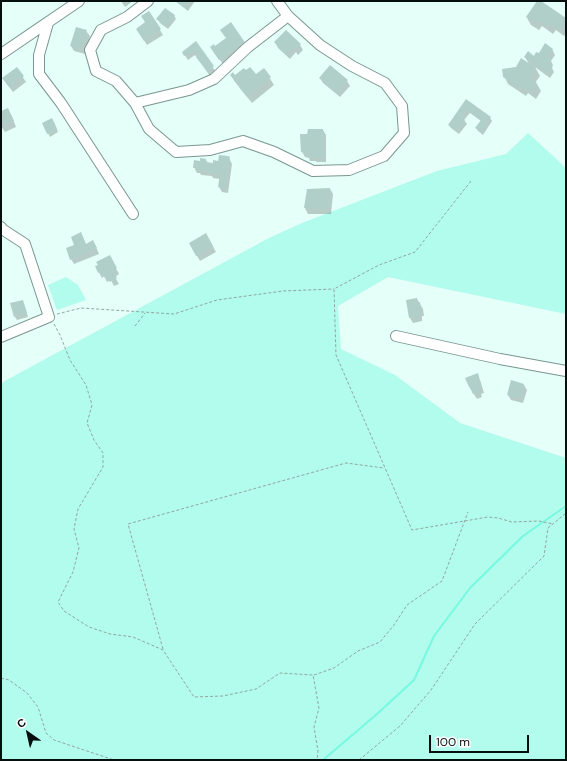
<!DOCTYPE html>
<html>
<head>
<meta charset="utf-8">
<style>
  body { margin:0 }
  #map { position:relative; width:567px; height:761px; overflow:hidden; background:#e5fff9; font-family:"DM Sans",sans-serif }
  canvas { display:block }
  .frame { position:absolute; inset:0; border:2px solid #050f0d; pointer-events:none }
  .north { position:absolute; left:8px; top:713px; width:40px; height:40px; -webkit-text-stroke:3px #fff; paint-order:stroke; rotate:326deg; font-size:11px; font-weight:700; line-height:16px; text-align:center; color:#050f0d }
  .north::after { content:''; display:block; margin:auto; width:14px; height:18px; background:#050f0d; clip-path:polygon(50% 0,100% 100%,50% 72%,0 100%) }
  .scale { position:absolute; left:429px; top:735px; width:100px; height:18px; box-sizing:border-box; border:2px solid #050f0d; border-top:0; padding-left:5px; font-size:12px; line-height:14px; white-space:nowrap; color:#050f0d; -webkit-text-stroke:3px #fff; paint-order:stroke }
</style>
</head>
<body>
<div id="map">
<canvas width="567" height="761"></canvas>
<div class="frame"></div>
<div class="north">С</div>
<div class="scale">100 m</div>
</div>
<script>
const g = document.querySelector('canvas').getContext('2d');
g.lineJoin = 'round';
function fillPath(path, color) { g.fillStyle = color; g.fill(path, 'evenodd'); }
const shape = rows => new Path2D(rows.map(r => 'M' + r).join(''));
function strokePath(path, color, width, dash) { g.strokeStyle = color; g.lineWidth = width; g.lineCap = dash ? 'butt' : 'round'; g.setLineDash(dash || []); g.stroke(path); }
fillPath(shape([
  [528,133,566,168,566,314,388,277,338,306,341,349,395,375,460,423,566,458,566,760,1,760,1,383,269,238,302,223,437,171,506,154],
  [66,277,78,285,86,300,57,310,48,285]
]), '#b1fcec');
fillPath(shape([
  [121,1,133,1,125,7],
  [175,1,195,1,188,11],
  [539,1,566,20,566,34,564,36,556,30,553,34,542,26,539,30,531,25,527,18],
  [174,15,176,19,168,29,160,23,158,19],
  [146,23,160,30,163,35,147,45,140,34],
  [86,31,90,36,85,54,74,51,71,46],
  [244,41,247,46,223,64,214,53,215,48],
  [275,42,300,45,303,50,298,55,296,52,290,59,278,48],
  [196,43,216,72,210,76,195,55,188,60,183,52],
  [552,49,555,55,551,61,553,65,552,68,554,72,550,78,535,67,540,76,535,83,537,84,541,91,536,99,528,93,526,96,508,84,504,76,516,68,529,64,525,57,534,57,539,54],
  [17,68,26,82,13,92,6,83],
  [264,69,274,85,252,103,235,82,231,75,235,77,256,76],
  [320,78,347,81,350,86,340,97,323,83],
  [466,101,490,118,492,121,483,135,478,131,476,128,481,121,470,113,464,120,467,124,459,134,451,128,449,125],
  [1,112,11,114,16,127,5,132,1,126],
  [54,122,58,132,50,137,48,133],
  [323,130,326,135,326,162,316,162,316,161,310,161,309,158,305,157,302,152],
  [229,158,232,164,228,193,222,192,219,187,220,179,213,178,212,176,201,175,200,173,197,173,194,167,201,162,206,160,208,163,214,164],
  [330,189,333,194,331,214,308,214,305,208,308,190],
  [206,234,216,252,200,261,190,244],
  [86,245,96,247,99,254,74,264,71,259],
  [109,256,119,274,115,277,119,284,114,286,111,280,107,282,104,276,102,278,96,267],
  [417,299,423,309,424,316,422,316,422,321,413,323,410,318],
  [22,301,24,304,28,317,17,320,15,317],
  [477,375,480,380,484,393,481,394,482,397,477,399,468,385],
  [524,385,527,390,523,403,511,400,508,395]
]), '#0003');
strokePath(shape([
  [323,760,377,714,414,680,434,636,470,588,523,536,566,506]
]), '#77f9e1', 2);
fillPath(shape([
  [177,1,189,1,184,6],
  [537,1,541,1,566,18,566,21,560,30,551,24,549,27,537,20,535,23,526,17],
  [165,8,175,15,166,26,156,19],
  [149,11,161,29,144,41,136,29,145,22,141,16],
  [231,22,244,41,219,60,210,47,214,44,215,46,226,38,220,30],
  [76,27,87,30,82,49,70,46],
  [286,30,301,44,295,50,293,48,286,54,274,42],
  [196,41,214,66,207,71,196,57,198,56,194,52,193,53,192,51,184,56,182,52],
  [545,43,553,49,547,57,551,59,548,63,552,66,547,73,524,57,528,51,534,56,536,52,539,53],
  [521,58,536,68,530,78,537,83,532,92,524,87,522,89,503,77,502,69,516,67],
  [330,65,348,80,337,93,319,78],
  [17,67,24,76,9,87,2,78],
  [250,67,256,74,264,68,271,77,247,97,239,87,242,85,240,82,237,84,230,75,233,72,235,75,244,68,246,70],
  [466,99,491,117,481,132,475,128,481,120,468,110,462,118,465,120,457,131,448,125],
  [8,108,14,121,1,127,1,111],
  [52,118,57,129,47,134,42,123],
  [308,129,323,129,324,157,312,157,312,156,306,156,306,153,301,152,300,134,307,134],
  [219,155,228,156,230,157,225,188,218,187,220,174,209,173,209,171,197,170,197,168,193,168,194,160,200,161,200,158,206,159,206,162,213,163,213,160,218,161],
  [330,188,329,209,304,208,307,189],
  [81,232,86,244,93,240,97,248,70,260,66,248,74,245,71,237],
  [206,233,213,246,196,256,189,243],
  [110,255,117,268,113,271,117,278,110,282,107,276,104,277,100,272,98,273,95,266,98,265,96,262],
  [417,298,418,303,420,302,421,311,419,311,420,316,409,318,406,300],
  [23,300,27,313,14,317,10,303],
  [478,373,482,388,479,389,480,392,473,394,469,385,468,385,465,378],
  [511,380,524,384,521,398,507,395]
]), '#b0cfc8');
const minor = shape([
  [148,1,127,17,101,30,90,50,96,71,116,81,135,103,149,129,176,152,210,150,243,141,274,152,313,171,349,170,384,156,404,133,402,106,385,83,352,66,320,45,288,16,277,1],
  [48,23,39,55,39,74,61,103,133,214],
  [1,54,79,1],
  [135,103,189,90,214,79,248,47,288,16],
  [1,227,2,229,25,244,49,317,1,337],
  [396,336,500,359,566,371]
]);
strokePath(minor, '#799790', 12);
strokePath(shape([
  [471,181,415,252,379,265,334,289,336,355,412,530,488,517,498,518,512,522,539,521,553,524],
  [57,314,81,308,174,314,217,300,283,291,334,289],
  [54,324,60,335,70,360,86,385,92,405,87,423,94,440,103,453,103,467,78,509,74,529,79,548,73,572,58,602,64,611,89,627,110,634,133,637,163,650,194,697,223,696,256,689,280,673,313,675,319,708,314,727,318,751,317,760],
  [135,326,145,313],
  [163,649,128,524,346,463,384,468],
  [314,675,334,668,358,651,380,642,394,625,407,605,442,581,468,512],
  [1,678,9,680,27,693,38,707,46,733,54,740,114,760],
  [359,760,400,726,431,690,475,624,544,556,548,528,566,513]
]), '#92a6a2', 1, [3, 2]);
strokePath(minor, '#fff', 10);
</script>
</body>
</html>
